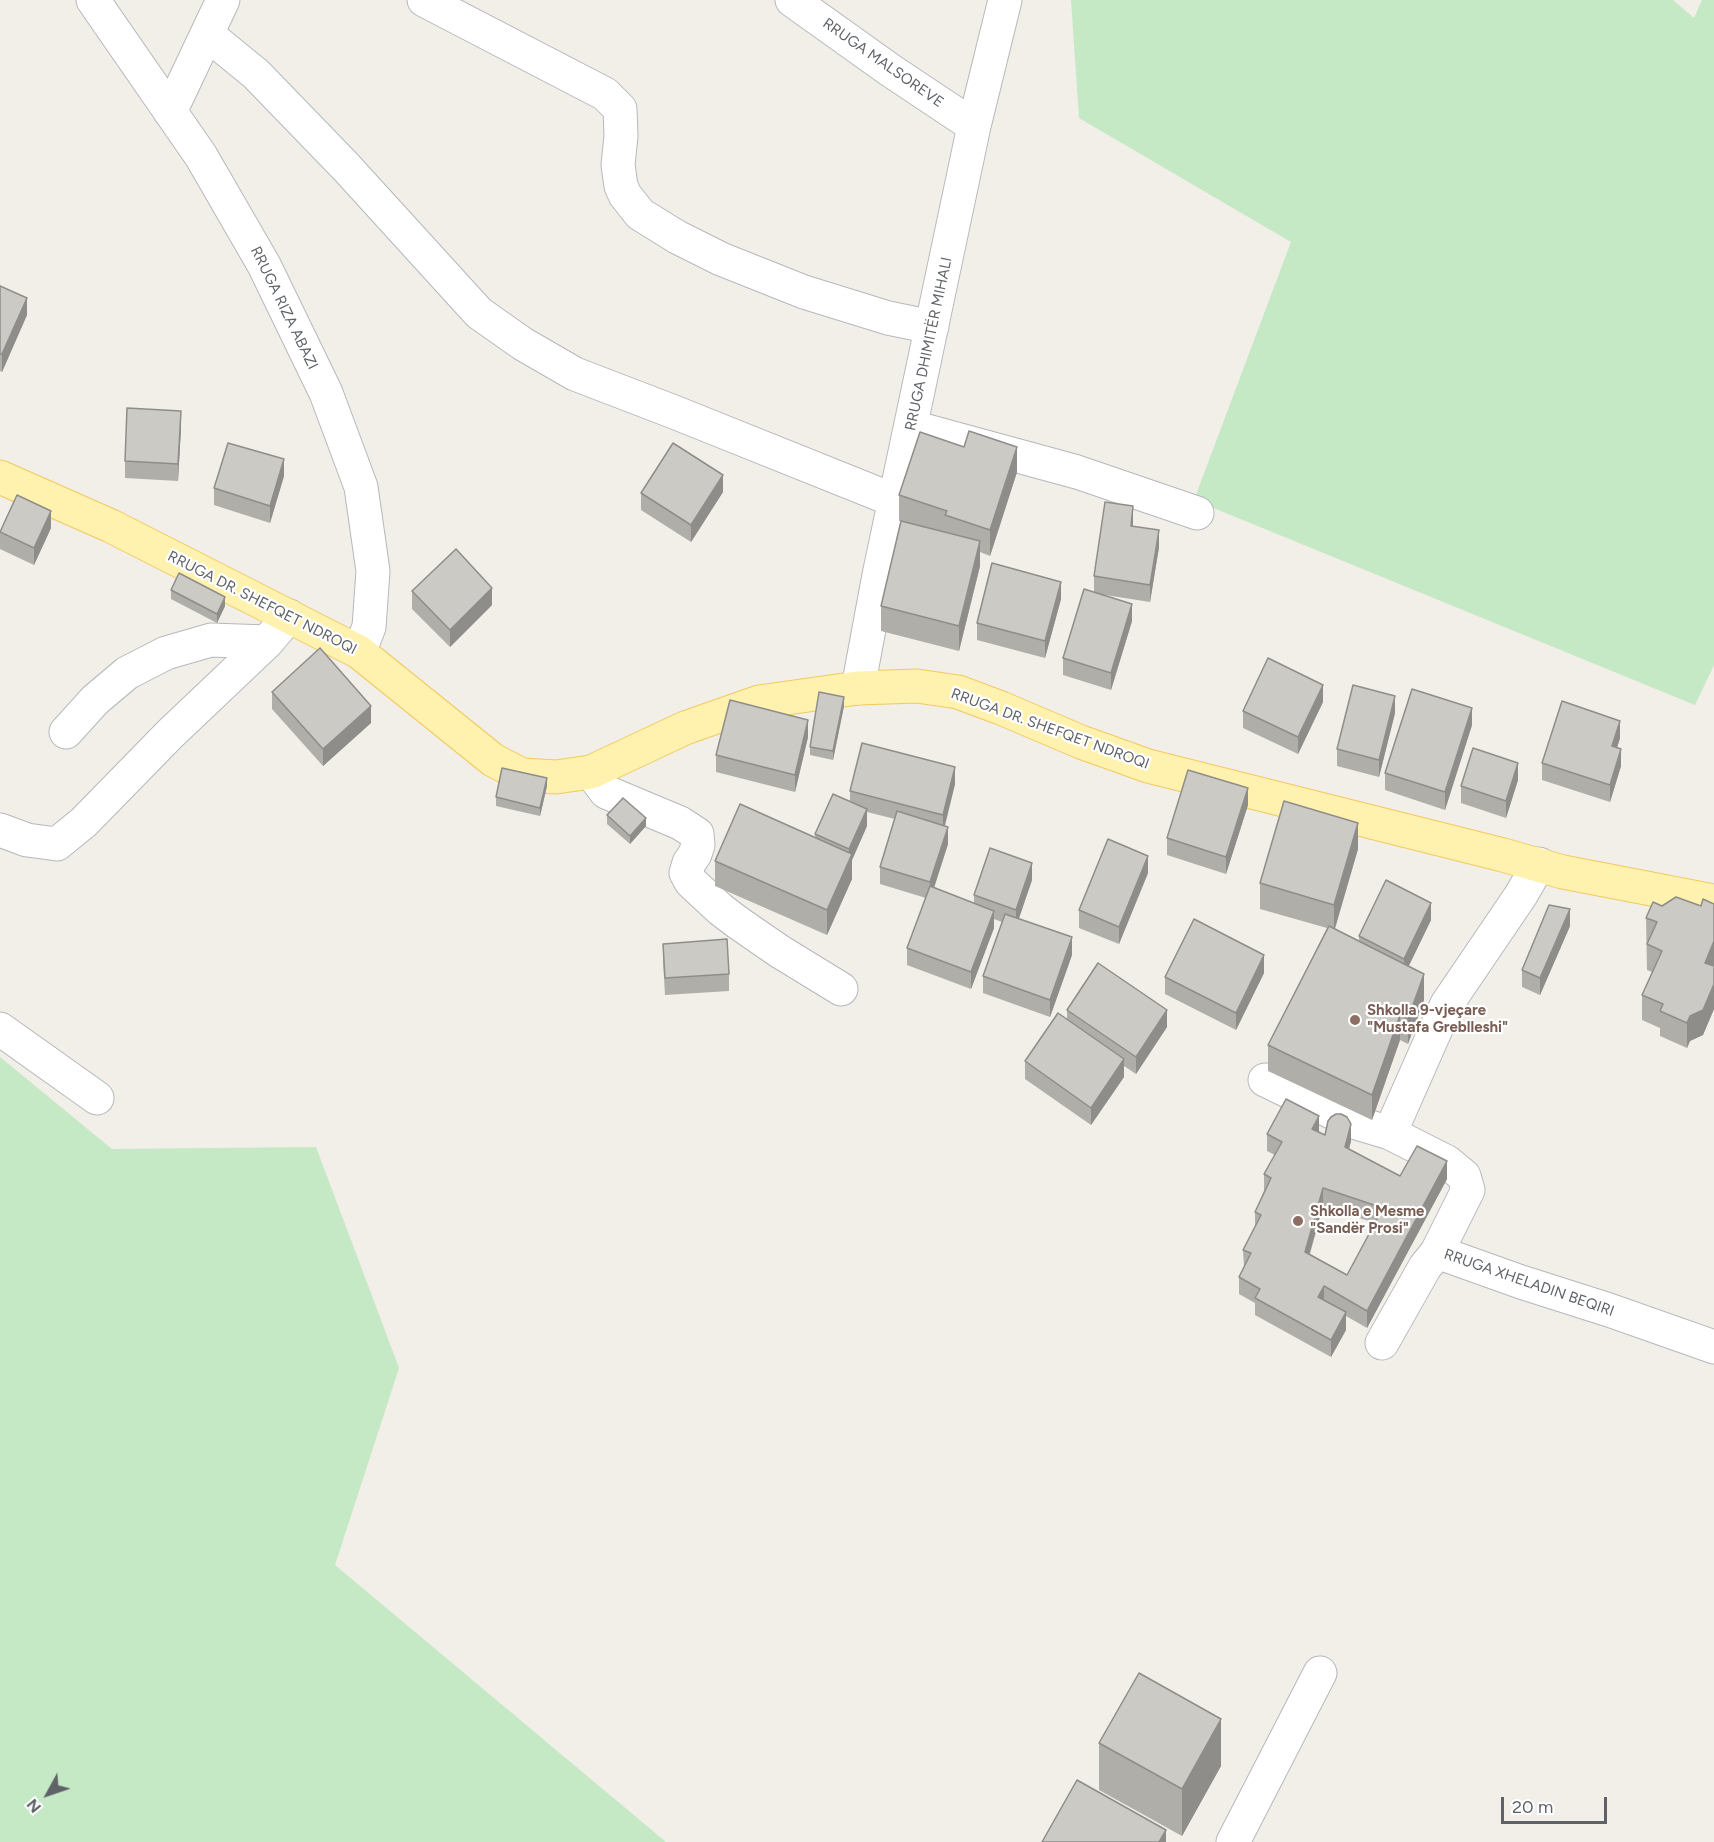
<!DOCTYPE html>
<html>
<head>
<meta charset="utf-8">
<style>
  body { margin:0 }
  #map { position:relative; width:1714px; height:1842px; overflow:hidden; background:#f1efe8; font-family:Figtree,sans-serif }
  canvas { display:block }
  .north { position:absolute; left:18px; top:1764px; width:60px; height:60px; -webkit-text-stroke:4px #fff; paint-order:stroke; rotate:230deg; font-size:16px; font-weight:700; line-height:24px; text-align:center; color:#5f6368 }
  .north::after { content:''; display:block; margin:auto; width:21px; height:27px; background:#5f6368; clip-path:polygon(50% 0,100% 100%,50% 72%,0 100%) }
  .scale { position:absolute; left:1501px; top:1797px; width:106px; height:27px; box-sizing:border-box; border:3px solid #5f6368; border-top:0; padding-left:8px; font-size:18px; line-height:21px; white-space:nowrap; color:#5f6368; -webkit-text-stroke:4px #fff; paint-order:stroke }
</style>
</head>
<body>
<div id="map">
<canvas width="1714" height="1842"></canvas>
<div class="north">N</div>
<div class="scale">20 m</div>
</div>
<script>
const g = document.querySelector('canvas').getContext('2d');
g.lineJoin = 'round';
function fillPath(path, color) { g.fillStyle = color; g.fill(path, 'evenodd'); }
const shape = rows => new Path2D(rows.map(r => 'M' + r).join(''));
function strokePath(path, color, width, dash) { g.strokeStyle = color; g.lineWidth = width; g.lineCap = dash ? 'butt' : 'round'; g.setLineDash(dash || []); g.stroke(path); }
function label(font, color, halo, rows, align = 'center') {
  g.font = font + ' Figtree,sans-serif'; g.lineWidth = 4.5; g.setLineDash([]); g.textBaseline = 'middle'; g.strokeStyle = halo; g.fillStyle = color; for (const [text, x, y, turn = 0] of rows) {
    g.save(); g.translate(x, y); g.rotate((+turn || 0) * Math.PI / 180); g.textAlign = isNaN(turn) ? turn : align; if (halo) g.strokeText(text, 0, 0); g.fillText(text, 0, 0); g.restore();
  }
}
fillPath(shape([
  [1071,0,1673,0,1694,18,1702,0,1714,0,1714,665,1695,705,1194,500,1291,242,1079,118],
  [0,1057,112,1149,316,1147,399,1368,335,1565,666,1842,0,1842]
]), '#c5e8c5');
const minor = shape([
  [93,0,201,156,264,265,326,393,361,487,373,571,369,627,359,652],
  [424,0,605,94,620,109,621,136,618,165,621,186,625,195,640,214,677,237,721,259,804,292,888,318,932,327],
  [792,0,890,70,974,126],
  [207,34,256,74,346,167,479,313,523,344,575,374,674,412,896,501],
  [170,112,223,0],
  [912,427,1077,472,1197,513],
  [858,688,879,575,974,126,1005,0],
  [66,732,95,700,127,673,166,653,211,640,267,642],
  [591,772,606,792,680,823,697,834,698,845,695,854,689,863,686,873,691,882,720,909,737,922,779,951,841,989],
  [0,830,27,840,57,844,84,822,170,734,267,642,289,616],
  [0,1029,97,1098],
  [1265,1080,1350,1121,1390,1133,1447,1162,1464,1176,1468,1190,1437,1252,1425,1267,1382,1343],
  [1390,1133,1447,1004,1521,895,1539,864],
  [1437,1252,1521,1282,1609,1310,1714,1347],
  [1233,1842,1320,1673]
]);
const major = shape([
  [0,477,111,526,359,652,493,760,522,775,556,777,591,772,685,728,759,702,858,688,917,686,958,692,1001,708,1081,742,1148,766,1503,855,1563,872,1714,901]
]);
strokePath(minor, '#b5b8bc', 35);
strokePath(major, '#f2c960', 35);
strokePath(minor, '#fff', 33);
strokePath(major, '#fff2af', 33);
fillPath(shape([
  [0,286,27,315,2,372,0,371],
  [181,428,178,481,125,478,125,461],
  [1017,472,990,556,980,552,980,566,959,651,881,631,881,606,901,521,899,521,899,495],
  [284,476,270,523,214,505,214,488],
  [723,492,691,542,641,510,641,493],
  [1133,523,1133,526,1159,547,1150,602,1105,595,1132,621,1111,690,1063,675,1063,658,1094,592,1094,576],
  [51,528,34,565,0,549,0,532],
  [171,590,225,606,217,623,171,599],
  [412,591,492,605,450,647,412,609],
  [1061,599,1045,658,977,640,977,623],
  [272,692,371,723,323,766,272,709],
  [1323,702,1298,754,1243,728,1243,711],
  [844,706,833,760,810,755,810,747],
  [1395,713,1379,777,1337,766,1337,749],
  [1472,725,1445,810,1385,790,1385,773],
  [808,737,795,792,716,772,716,755],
  [1620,738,1617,748,1621,766,1610,802,1542,780,1542,763],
  [1518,780,1506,818,1461,803,1461,786],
  [955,784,945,826,948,844,934,888,974,903,974,895,1032,880,1019,918,1072,955,1050,1017,983,993,983,976,1002,922,994,919,994,928,971,989,907,965,907,948,926,898,880,884,880,867,895,819,867,812,867,826,852,860,852,879,827,935,715,886,715,861,815,837,815,834,850,802,850,791],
  [547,786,540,816,496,806,496,797],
  [1248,805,1226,874,1167,855,1167,838],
  [607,815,646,826,630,844,607,824],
  [1358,849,1335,929,1359,941,1359,936,1431,920,1408,967,1424,1000,1408,1044,1400,1040,1372,1120,1268,1071,1268,1045,1327,928,1260,909,1260,883],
  [1148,873,1119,944,1079,928,1079,910],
  [1714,904,1714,1009,1703,1035,1690,1041,1687,1048,1660,1036,1660,1028,1642,1020,1642,995,1652,972,1647,970,1646,918,1662,906,1701,906],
  [1570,926,1540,995,1522,987,1522,970],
  [663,944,729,974,729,991,665,995,663,961],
  [1264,973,1236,1030,1165,994,1165,977],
  [1067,1010,1167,1027,1136,1074,1124,1066,1124,1077,1091,1125,1025,1079,1025,1061,1067,1020],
  [1319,1132,1325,1135,1351,1141,1349,1149,1400,1176,1447,1179,1367,1328,1346,1316,1346,1330,1331,1357,1255,1315,1255,1303,1239,1294,1239,1277,1244,1267,1243,1250,1255,1228,1255,1212,1264,1191,1264,1174,1275,1155,1267,1151,1267,1134],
  [1323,1206,1375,1223,1347,1275,1310,1254],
  [1099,1743,1221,1766,1182,1836,1099,1790]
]), '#afaea9');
fillPath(shape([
  [27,298,27,315,2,372,2,354],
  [181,411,181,428,178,481,178,464],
  [1017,447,1017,472,990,556,990,530],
  [284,459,284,476,270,523,270,506],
  [723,475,723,492,691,542,691,525],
  [1133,506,1133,523,1131,543,1131,526],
  [51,511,51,528,34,565,34,548],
  [1159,530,1159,547,1150,602,1150,585],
  [980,541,980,566,959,651,959,626],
  [1061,582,1061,599,1045,658,1045,641],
  [492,588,492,605,450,647,450,630],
  [225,597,225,606,217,623,217,614],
  [1132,604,1132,621,1111,690,1111,673],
  [1323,685,1323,702,1298,754,1298,737],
  [1395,696,1395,713,1379,777,1379,760],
  [844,697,844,706,833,760,833,751],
  [371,706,371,723,323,766,323,749],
  [1472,708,1472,725,1445,810,1445,792],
  [808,720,808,737,795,792,795,775],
  [1620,721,1620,738,1612,763,1612,746],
  [1621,749,1621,766,1610,802,1610,785],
  [1518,763,1518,780,1506,818,1506,801],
  [955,767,955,784,943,832,943,815],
  [547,778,547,786,540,816,540,808],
  [1248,788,1248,805,1226,874,1226,857],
  [867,809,867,826,852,860,852,879,827,935,827,910,849,860,849,849],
  [646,818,646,826,630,844,630,836],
  [1358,823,1358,849,1334,931,1334,905],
  [948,827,948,844,930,900,930,882],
  [1148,856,1148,873,1119,944,1119,927],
  [1032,863,1032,880,1016,927,1016,910],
  [1431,903,1431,920,1404,976,1404,959],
  [1570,909,1570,926,1540,995,1540,978],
  [994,911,994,928,971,989,971,972],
  [1072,937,1072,955,1050,1017,1050,1000],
  [1714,941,1714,967,1705,963],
  [1264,955,1264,973,1236,1030,1236,1013],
  [1424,974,1424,1000,1408,1044,1408,1019],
  [1714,984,1714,1009,1703,1035,1690,1041,1687,1048,1687,1023,1690,1016],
  [1167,1010,1167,1027,1136,1074,1136,1057],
  [1400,1015,1400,1040,1372,1120,1372,1095],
  [1124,1059,1124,1077,1091,1125,1091,1108],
  [1319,1116,1319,1133,1312,1129],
  [1351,1124,1351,1141,1345,1164,1345,1147],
  [1447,1161,1447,1179,1367,1328,1367,1311],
  [1323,1188,1323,1206,1305,1269,1305,1252],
  [1324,1286,1324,1303,1318,1297],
  [1346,1312,1346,1330,1331,1357,1331,1340],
  [1221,1719,1221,1766,1182,1836,1182,1789],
  [1166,1830,1166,1842,1159,1842]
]), '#8f8d8a');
const building = shape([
  [0,286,27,298,2,354,0,354,0,286],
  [127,408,181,411,178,464,125,461,127,408],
  [969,431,1017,447,990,530,945,515,947,511,899,495,920,432,964,447,969,431],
  [228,443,284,459,270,506,214,488,228,443],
  [673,443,723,475,691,525,641,493,673,443],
  [17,495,51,511,34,548,0,532,17,495],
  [1105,502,1133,506,1131,526,1159,530,1150,585,1094,576,1105,502],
  [901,521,980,541,959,626,881,606,901,521],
  [456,549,492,588,450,630,412,591,456,549],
  [992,563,1061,582,1045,641,977,623,992,563],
  [179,573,225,597,217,614,171,590,179,573],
  [1084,589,1132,604,1111,673,1063,658,1084,589],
  [320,648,371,706,323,749,272,692,320,648],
  [1268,658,1323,685,1298,737,1243,711,1268,658],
  [1353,685,1395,696,1379,760,1337,749,1353,685],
  [1412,689,1472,708,1445,792,1385,773,1412,689],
  [819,692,844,697,833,751,810,747,819,692],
  [730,700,808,720,795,775,716,755,730,700],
  [1562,701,1620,721,1612,746,1621,749,1610,785,1542,763,1562,701],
  [862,743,955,767,943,815,850,791,862,743],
  [1473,748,1518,763,1506,801,1461,786,1473,748],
  [502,768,547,778,540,808,496,797,502,768],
  [1188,770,1248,788,1226,857,1167,838,1188,770],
  [833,794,867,809,849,849,815,834,833,794],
  [623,798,646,818,630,836,607,815,623,798],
  [1284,801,1358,823,1334,905,1260,883,1284,801],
  [740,804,852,854,827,910,715,861,740,804],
  [897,811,948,827,930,882,880,867,897,811],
  [1108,839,1148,856,1119,927,1079,910,1108,839],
  [990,848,1032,863,1016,910,974,895,990,848],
  [1386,880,1431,903,1404,959,1359,936,1386,880],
  [930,886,994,911,971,972,907,948,930,886],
  [1676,897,1701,906,1703,899,1714,904,1714,941,1705,963,1714,966,1714,984,1703,1010,1690,1016,1687,1023,1660,1011,1663,1004,1642,995,1662,951,1647,944,1657,922,1646,918,1653,902,1662,906,1676,897],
  [1549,905,1570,909,1540,978,1522,970,1549,905],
  [1005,914,1072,937,1050,1000,983,976,1005,914],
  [1194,919,1264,955,1236,1013,1165,977,1194,919],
  [1329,926,1424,974,1408,1019,1400,1015,1372,1095,1268,1045,1329,926],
  [727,939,729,974,665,978,663,944,727,939],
  [1098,963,1167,1010,1136,1057,1067,1010,1098,963],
  [1058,1013,1124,1059,1091,1108,1025,1061,1058,1013],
  [1286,1099,1319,1116,1312,1129,1325,1135,1328,1121,1331,1117,1336,1114,1341,1114,1347,1117,1351,1124,1345,1147,1400,1176,1417,1146,1447,1161,1367,1311,1324,1286,1318,1297,1346,1312,1331,1340,1255,1298,1260,1289,1239,1277,1251,1253,1243,1250,1261,1215,1255,1212,1271,1178,1264,1174,1282,1142,1267,1134,1286,1099],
  [1323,1188,1383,1208,1347,1275,1305,1252,1323,1188],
  [1139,1673,1221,1719,1182,1789,1099,1743,1139,1673],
  [1077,1780,1166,1830,1159,1842,1042,1842,1077,1780]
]);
fillPath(building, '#cccac5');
strokePath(building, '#8f8d8a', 1.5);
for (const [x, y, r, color] of [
  [1355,1020,6,"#8d6e63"],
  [1298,1221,6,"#8d6e63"]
]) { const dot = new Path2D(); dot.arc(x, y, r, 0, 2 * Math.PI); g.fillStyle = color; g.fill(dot); strokePath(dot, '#fff', 2); }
label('15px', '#5f6368', '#fff', [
  ["RRUGA MALSOREVE",883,63,35],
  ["RRUGA RIZA ABAZI",284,308,64],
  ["RRUGA DHIMITËR MIHALI",929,344,-78],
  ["RRUGA DR. SHEFQET NDROQI",262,603,27],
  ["RRUGA DR. SHEFQET NDROQI",1050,729,20],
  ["RRUGA XHELADIN BEQIRI",1529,1283,19]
]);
label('bold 15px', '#785e54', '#fff', [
  ["Shkolla 9-vjeçare",1367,1011],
  ["\"Mustafa Greblleshi\"",1367,1028],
  ["Shkolla e Mesme",1310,1212],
  ["\"Sandër Prosi\"",1310,1229]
], 'left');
</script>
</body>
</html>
